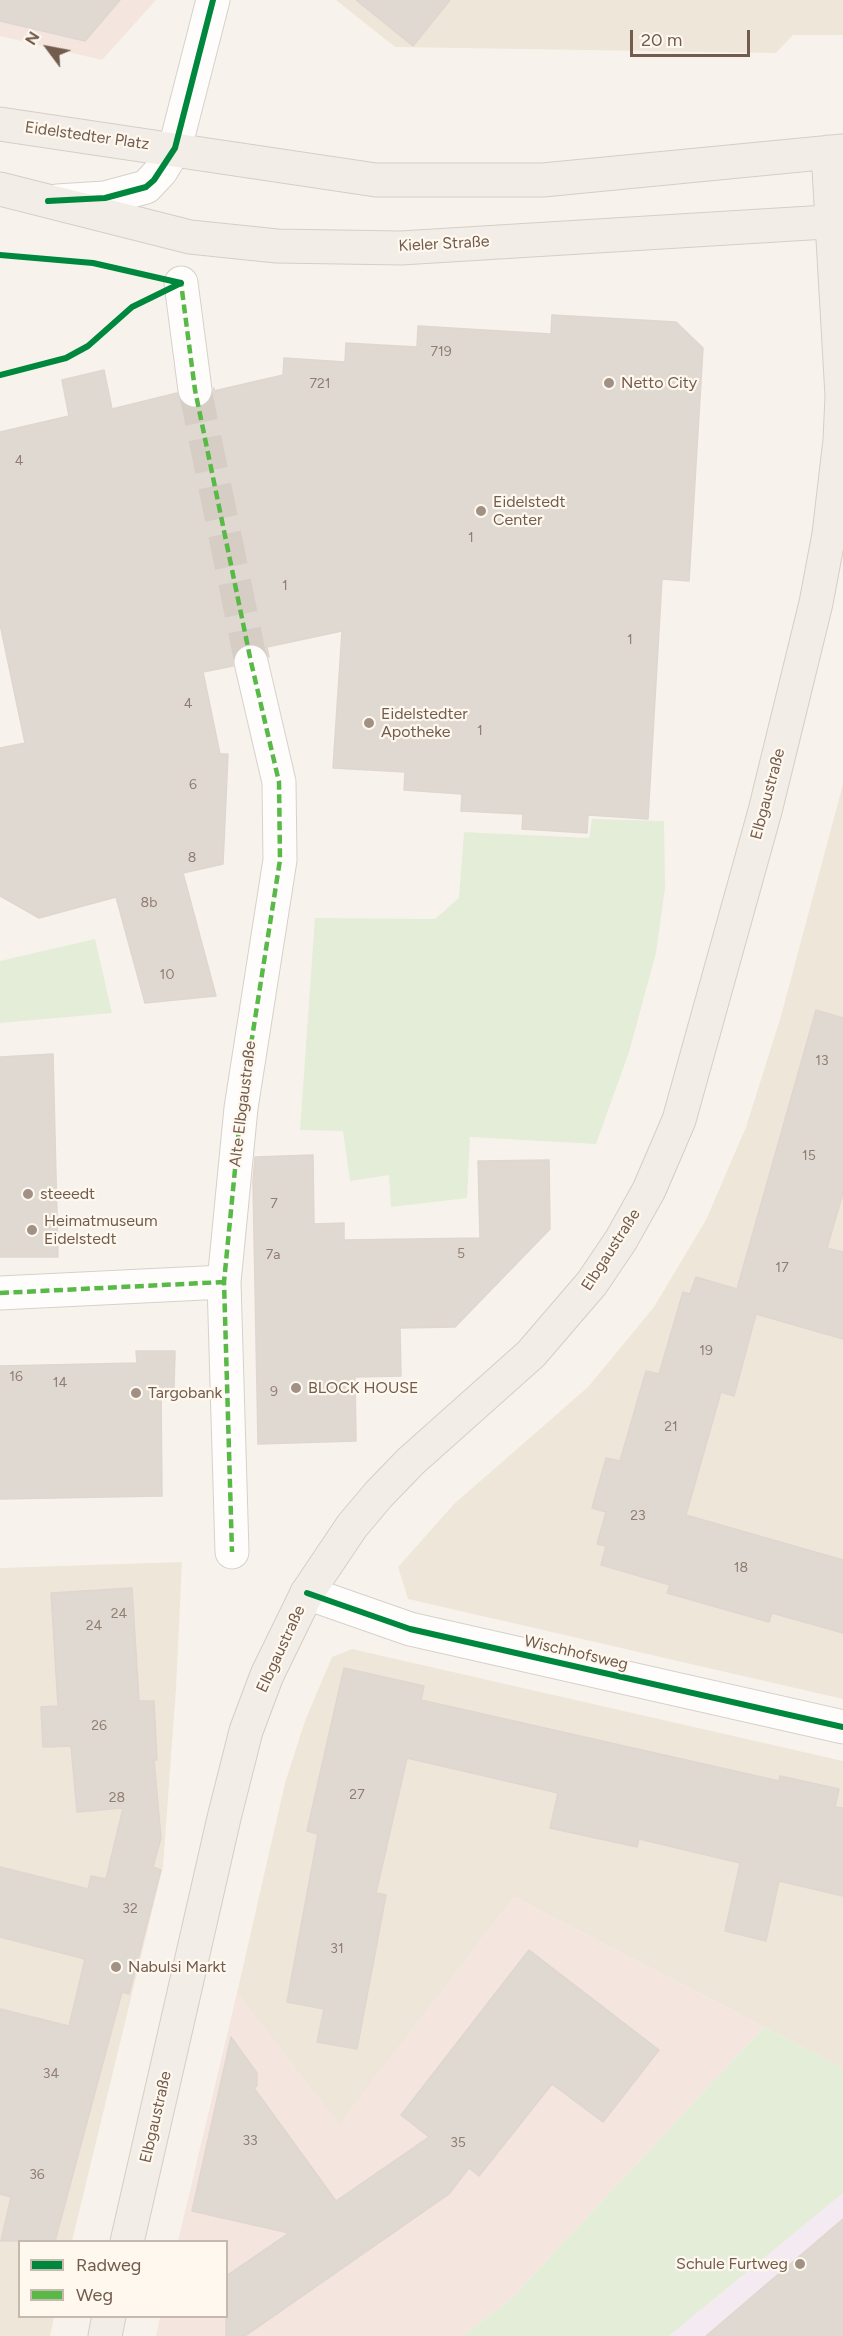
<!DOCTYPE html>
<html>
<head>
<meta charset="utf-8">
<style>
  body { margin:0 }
  #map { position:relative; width:843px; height:2336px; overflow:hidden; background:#f7f3ec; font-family:Figtree,sans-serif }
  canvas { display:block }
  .legend { position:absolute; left:18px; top:2240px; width:210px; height:78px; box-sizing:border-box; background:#fef8ee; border:2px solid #c6baae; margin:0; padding:8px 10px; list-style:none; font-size:18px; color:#735c4e }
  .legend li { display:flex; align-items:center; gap:12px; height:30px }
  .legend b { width:30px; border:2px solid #c6baae }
  .north { position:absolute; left:18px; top:18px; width:60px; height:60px; -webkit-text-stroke:4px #fef8ee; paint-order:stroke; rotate:302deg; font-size:16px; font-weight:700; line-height:24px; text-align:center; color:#735c4e }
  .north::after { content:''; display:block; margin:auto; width:21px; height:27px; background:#735c4e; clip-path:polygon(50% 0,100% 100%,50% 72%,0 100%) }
  .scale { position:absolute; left:630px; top:30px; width:120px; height:27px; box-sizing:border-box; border:3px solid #735c4e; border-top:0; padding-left:8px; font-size:18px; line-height:21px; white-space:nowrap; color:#735c4e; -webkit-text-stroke:4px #fef8ee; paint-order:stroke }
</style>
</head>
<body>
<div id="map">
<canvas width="843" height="2336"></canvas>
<ul class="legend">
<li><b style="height:8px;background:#00873e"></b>Radweg</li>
<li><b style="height:8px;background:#58b947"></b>Weg</li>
</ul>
<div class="north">N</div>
<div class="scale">20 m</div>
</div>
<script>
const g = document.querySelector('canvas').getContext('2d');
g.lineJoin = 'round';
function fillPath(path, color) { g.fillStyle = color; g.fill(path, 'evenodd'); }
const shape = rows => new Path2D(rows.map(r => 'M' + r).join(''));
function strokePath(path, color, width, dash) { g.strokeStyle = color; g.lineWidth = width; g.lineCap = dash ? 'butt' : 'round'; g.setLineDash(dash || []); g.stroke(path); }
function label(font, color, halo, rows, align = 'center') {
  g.font = font + ' Figtree,sans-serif'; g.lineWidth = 4.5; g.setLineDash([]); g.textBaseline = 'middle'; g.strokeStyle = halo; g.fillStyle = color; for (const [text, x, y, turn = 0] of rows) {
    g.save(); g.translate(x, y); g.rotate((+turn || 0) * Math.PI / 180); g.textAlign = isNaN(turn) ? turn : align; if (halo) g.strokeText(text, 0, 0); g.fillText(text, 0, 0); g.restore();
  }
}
fillPath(shape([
  [336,0,843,0,843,35,793,35,776,53,395,47],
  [843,784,843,1699,408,1599,398,1567,454,1504,588,1387,654,1307,706,1220,746,1127,781,1016],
  [182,1562,176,1689,163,1866,72,2241,20,2242,20,2316,54,2317,50,2336,0,2336,0,1568],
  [352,1649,843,1761,843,2068,514,1897,339,2125,237,1993,285,1783,305,1721,332,1657]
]), '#efe6da');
fillPath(shape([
  [0,0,156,0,102,60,0,36],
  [514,1897,764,2027,511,2299,463,2336,156,2336,160,2317,226,2316,226,2242,178,2241,237,1993,339,2124]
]), '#f4e6de');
fillPath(shape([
  [843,2193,843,2336,669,2336]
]), '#f4ebf2');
fillPath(shape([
  [592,819,664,821,665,888,656,953,629,1052,596,1144,470,1137,467,1198,391,1207,389,1175,350,1181,343,1131,300,1130,315,918,435,919,459,898,464,832,589,838],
  [95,939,112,1013,0,1023,0,961],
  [764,2027,843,2068,843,2193,669,2336,463,2336,511,2299]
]), '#e4edd8');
const building = shape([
  [0,0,120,0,85,41,0,21,0,0],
  [356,0,450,0,413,46,356,0],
  [552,315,676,322,703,348,689,581,662,579,648,819,588,815,587,833,522,829,523,814,461,811,462,794,404,790,405,772,333,768,342,631,267,647,269,657,264,649,257,644,246,644,238,649,233,656,233,666,203,672,220,754,228,754,223,864,183,873,216,996,145,1003,116,897,39,918,0,896,0,748,25,743,0,624,0,432,69,416,62,380,104,370,112,409,177,393,181,402,187,407,197,409,207,404,212,398,214,388,214,391,283,375,284,358,345,362,346,343,417,347,418,326,551,334,552,315],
  [816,1010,843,1018,843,1193,827,1248,843,1252,843,1339,756,1314,734,1396,721,1392,686,1515,843,1560,843,1633,772,1613,769,1622,667,1593,670,1585,601,1565,606,1546,597,1544,606,1512,592,1508,606,1458,620,1461,646,1371,659,1374,683,1292,690,1294,696,1277,737,1289,816,1010],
  [53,1054,58,1257,0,1257,0,1057,53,1054],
  [313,1155,314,1224,344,1223,344,1240,480,1238,478,1161,549,1160,550,1229,455,1327,400,1328,401,1376,355,1377,356,1441,258,1444,253,1182,255,1157,313,1155],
  [136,1351,175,1351,174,1389,161,1389,162,1496,0,1499,0,1366,137,1363,136,1351],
  [132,1588,139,1701,154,1701,157,1760,154,1760,161,1838,153,1867,161,1870,129,1994,122,1992,55,2241,1,2241,11,2197,0,2194,0,2009,69,2026,85,1959,0,1937,0,1867,88,1889,91,1876,106,1879,123,1808,77,1812,71,1746,43,1747,41,1707,58,1706,51,1593,132,1588],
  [344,1668,424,1686,421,1700,779,1781,780,1776,839,1789,835,1807,843,1808,843,1896,779,1881,766,1941,725,1931,740,1863,639,1839,637,1847,550,1828,558,1793,407,1758,376,1893,386,1895,357,2049,317,2042,324,2009,287,2002,318,1834,307,1831,344,1668],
  [529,1950,659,2050,603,2122,552,2084,479,2176,469,2168,449,2194,245,2336,226,2336,226,2276,289,2233,192,2211,231,2037,257,2073,257,2086,254,2088,336,2201,429,2137,401,2115,529,1950],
  [843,2219,843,2336,706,2336,843,2219]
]);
fillPath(building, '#e0d9d2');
strokePath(building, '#dfd6cf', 1.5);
strokePath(shape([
  [195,390,251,662]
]), '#d6cdc4', 33, [33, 16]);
const street = shape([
  [57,201,105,198,146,187,161,171,175,148,213,0],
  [181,283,195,390],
  [0,1293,224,1282],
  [232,1552,224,1282,241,1108,280,860,279,782,251,662],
  [307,1593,410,1629,843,1727]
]);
const primary = shape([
  [0,124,376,180,543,180,843,151],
  [0,189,190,237,277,246,401,248,843,221],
  [127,2242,224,1818,246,1731,267,1675,307,1593,352,1526,379,1494,411,1461,531,1354,592,1283,621,1240,649,1190,679,1120,765,811,816,603,829,534,840,440,842,396,828,152],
  [105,2336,109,2316]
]);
strokePath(street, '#d6d0ca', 35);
strokePath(primary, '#d5cec7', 35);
strokePath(street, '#fefdfc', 33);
strokePath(primary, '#f2ede6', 33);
strokePath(shape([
  [176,285,181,283,195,390,251,662,279,782,280,860,241,1108,224,1282,232,1552],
  [0,1293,224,1282]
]), '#58b947', 4.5, [9, 4.5]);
strokePath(shape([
  [48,201,105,198,146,187,154,180,175,148,213,0],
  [0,255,93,263,181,283],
  [0,375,66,358,88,346,132,307,181,283],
  [307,1593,410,1629,843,1727]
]), '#00873e', 6);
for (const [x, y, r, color] of [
  [609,383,6,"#a19185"],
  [481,511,6,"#a19185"],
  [369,723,6,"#a19185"],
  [28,1194,6,"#a19185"],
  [32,1230,6,"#a19185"],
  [296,1388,6,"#a19185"],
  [136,1393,6,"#a19185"],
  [116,1967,6,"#a19185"],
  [800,2264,6,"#a19185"]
]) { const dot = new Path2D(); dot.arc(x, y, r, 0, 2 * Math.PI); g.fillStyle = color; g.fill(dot); strokePath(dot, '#fef8ee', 2); }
label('14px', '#917e72', null, [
  ["719",441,352],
  ["721",320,384],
  ["4",19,461],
  ["1",471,538],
  ["1",285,586],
  ["1",630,640],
  ["4",188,704],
  ["1",480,731],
  ["6",193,785],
  ["8",192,858],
  ["8b",149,903],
  ["10",167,975],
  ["13",822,1061],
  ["15",809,1156],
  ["7",274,1204],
  ["5",461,1254],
  ["7a",273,1255],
  ["17",782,1268],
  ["19",706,1351],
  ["16",16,1377],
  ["14",60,1383],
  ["9",274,1392],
  ["21",671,1427],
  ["23",638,1516],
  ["18",741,1568],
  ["24",119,1614],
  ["24",94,1626],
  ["26",99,1726],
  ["27",357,1795],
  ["28",117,1798],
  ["32",130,1909],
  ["31",337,1949],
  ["34",51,2074],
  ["33",250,2141],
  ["35",458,2143],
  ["36",37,2175]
]);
label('16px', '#735c4e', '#fef8ee', [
  ["Eidelstedter Platz",87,136,8],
  ["Kieler Straße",444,244,-3],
  ["Elbgaustraße",768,794,-75],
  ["Alte Elbgaustraße",243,1104,-83],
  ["Elbgaustraße",611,1250,-57],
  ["Elbgaustraße",281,1649,-65],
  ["Wischhofsweg",576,1653,13],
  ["Elbgaustraße",156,2117,-77]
]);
label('16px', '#735c4e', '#fef8ee', [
  ["Netto City",621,383],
  ["Eidelstedt",493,502],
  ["Center",493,520],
  ["Eidelstedter",381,714],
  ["Apotheke",381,732],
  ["steeedt",40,1194],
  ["Heimatmuseum",44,1221],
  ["Eidelstedt",44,1239],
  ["BLOCK HOUSE",308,1388],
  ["Targobank",148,1393],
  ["Nabulsi Markt",128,1967],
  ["Schule Furtweg",788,2264,"right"]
], 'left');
</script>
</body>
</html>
